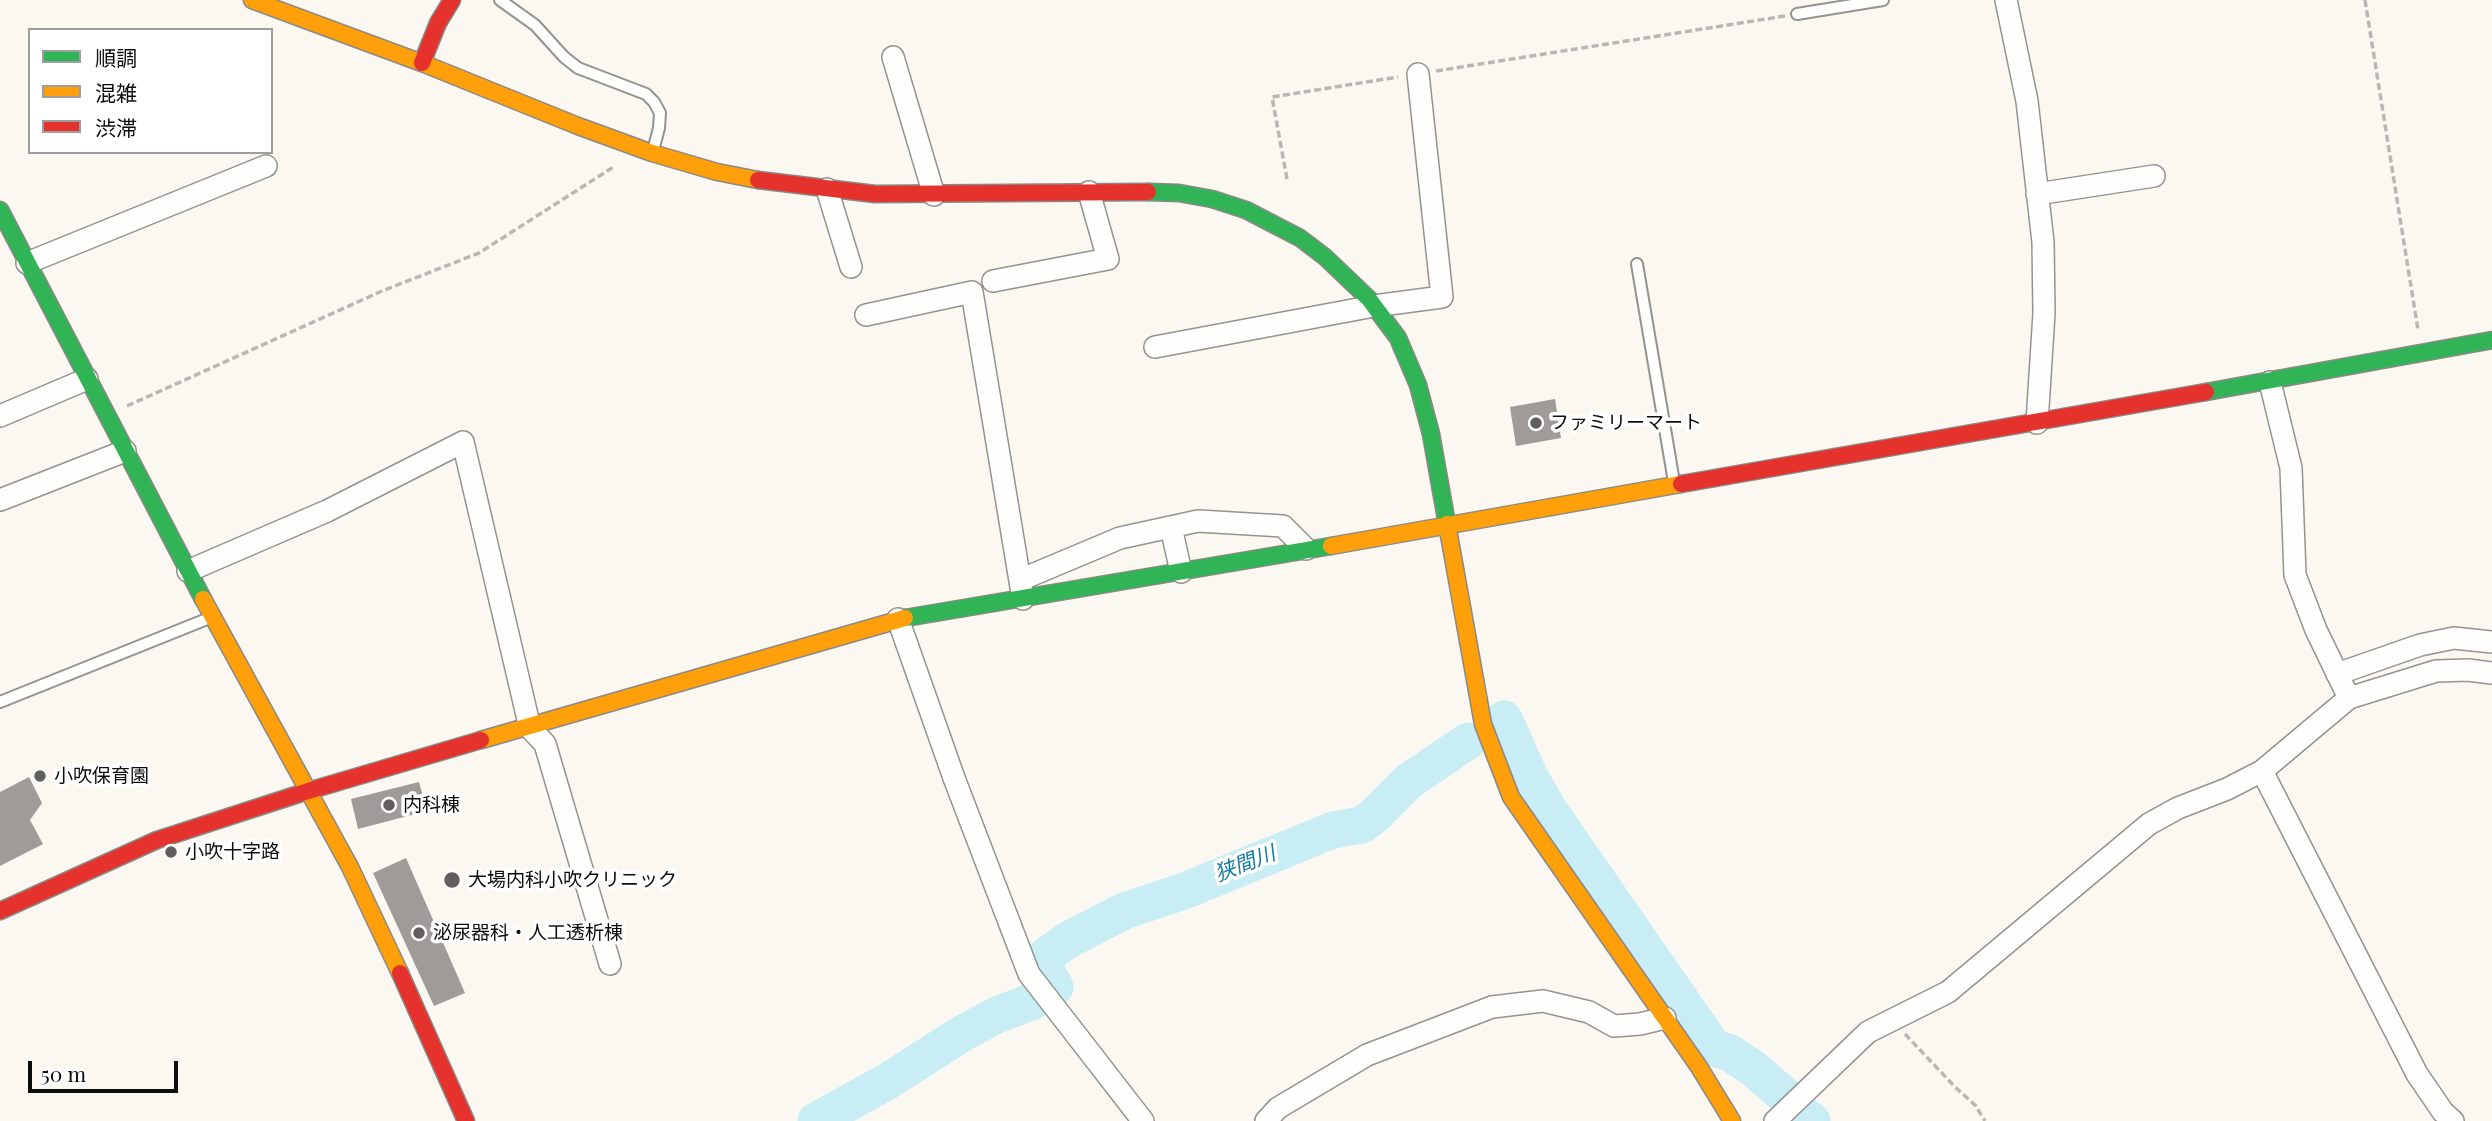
<!DOCTYPE html>
<html>
<head>
<meta charset="utf-8">
<style>
  body { margin:0 }
  #map { position:relative; width:2492px; height:1121px; overflow:hidden; background:#fbf8f2; font-family:"Playfair Display","Noto Sans JP",serif }
  canvas { display:block }
  .legend { position:absolute; left:28px; top:28px; width:245px; height:126px; box-sizing:border-box; background:#fff; border:2px solid #9e9e9e; margin:0; padding:9px 12px; list-style:none; font-size:21px; color:#0d0d0d }
  .legend li { display:flex; align-items:center; gap:14px; height:35px }
  .legend b { width:35px; border:2px solid #9e9e9e }
  .scale { position:absolute; left:28px; top:1061px; width:150px; height:32px; box-sizing:border-box; border:4px solid #0d0d0d; border-top:0; padding-left:9px; font-size:21px; line-height:24px; white-space:nowrap; color:#0d0d0d; -webkit-text-stroke:5px #fff; paint-order:stroke }
</style>
</head>
<body>
<div id="map">
<canvas width="2492" height="1121"></canvas>
<ul class="legend">
<li><b style="height:9px;background:#30b455"></b>順調</li>
<li><b style="height:9px;background:#ff9f0a"></b>混雑</li>
<li><b style="height:9px;background:#e5322d"></b>渋滞</li>
</ul>
<div class="scale">50 m</div>
</div>
<script>
const g = document.querySelector('canvas').getContext('2d');
g.lineJoin = 'round';
const shape = rows => new Path2D(rows.map(r => 'M' + r).join(''));
function strokePath(path, color, width, dash) { g.strokeStyle = color; g.lineWidth = width; g.lineCap = dash ? 'butt' : 'round'; g.setLineDash(dash || []); g.stroke(path); }
function fillPath(path, color) { g.fillStyle = color; g.fill(path, 'evenodd'); }
function label(font, color, halo, rows, align = 'center') {
  g.font = font + ' "Playfair Display","Noto Sans JP",serif'; g.lineWidth = 7; g.setLineDash([]); g.textBaseline = 'middle'; g.strokeStyle = halo; g.fillStyle = color; for (const [text, x, y, turn = 0] of rows) {
    g.save(); g.translate(x, y); g.rotate((+turn || 0) * Math.PI / 180); g.textAlign = isNaN(turn) ? turn : align; if (halo) g.strokeText(text, 0, 0); g.fillText(text, 0, 0); g.restore();
  }
}
strokePath(shape([
  [1497,724,1504,719,1530,777,1549,810,1714,1048,1730,1053,1754,1069,1785,1096],
  [1052,989,1055,987,1040,960,1068,940,1124,911,1184,891,1333,830,1362,825,1375,815,1409,781,1468,741],
  [1804,1115,1812,1121],
  [816,1121,888,1081,963,1033,997,1015,1033,1001]
]), '#c8edf5', 37);
fillPath(shape([
  [1555,399,1561,438,1516,446,1510,407],
  [29,777,42,803,30,820,43,844,0,866,0,792],
  [419,782,427,811,358,829,351,799],
  [406,858,465,993,434,1006,373,873]
]), '#9e9b98');
const lane = shape([
  [500,0,535,25,564,57,578,68,646,94,654,102,660,113,659,128,653,151],
  [1797,14,1883,0],
  [1637,264,1674,482],
  [0,702,212,617]
]);
const street = shape([
  [2006,0,2027,101,2043,242,2044,313,2037,423],
  [893,57,934,195],
  [827,189,851,267],
  [2037,194,2154,176],
  [27,263,266,166],
  [993,281,1108,259,1089,192],
  [866,315,972,292,1023,599],
  [1155,347,1374,306,1442,297,1418,74],
  [2270,382,2291,468,2295,575,2316,630,2349,698],
  [0,416,87,379],
  [0,500,125,451],
  [1171,527,1181,572],
  [188,571,327,511,463,442,530,728,545,744,610,964],
  [1020,580,1120,538,1198,521,1283,526,1306,549],
  [898,619,954,778,1029,974,1143,1121],
  [2337,674,2420,645,2454,638,2492,642],
  [2262,771,2417,1074,2443,1112,2453,1121],
  [1266,1121,1278,1108,1367,1055,1492,1007,1543,1001,1589,1012,1614,1026,1640,1024,1665,1018],
  [1775,1121,1868,1032,1948,992,2149,824,2178,808,2227,789,2262,771,2349,698,2436,671,2468,670,2492,673]
]);
const fast = shape([
  [1148,192,1179,193,1212,199,1246,210,1300,238,1325,257,1369,299,1398,338,1418,385,1431,434,1447,524],
  [0,210,203,599],
  [2206,392,2492,340],
  [905,618,1331,546]
]);
const slow = shape([
  [252,0,422,63,578,126,652,153,717,172,758,180],
  [1447,524,1483,724,1511,797,1699,1067,1732,1121],
  [1331,546,1681,484],
  [203,599,350,867,400,973],
  [481,740,905,618]
]);
const jam = shape([
  [422,63,438,23,452,0],
  [758,180,875,194,1148,192],
  [1681,484,2206,392],
  [0,911,157,840,308,791,481,740],
  [400,973,466,1121]
]);
strokePath(lane, '#949390', 14);
strokePath(street, '#949390', 24);
strokePath(fast, '#8b8987', 19);
strokePath(slow, '#8b8987', 19);
strokePath(jam, '#8b8987', 19);
strokePath(shape([
  [2365,0,2418,330],
  [1436,71,1785,16],
  [1287,179,1272,97,1398,77],
  [127,406,382,291,479,253,615,166],
  [1905,1034,1955,1087,1975,1105,1985,1121]
]), '#b8b7b6', 3.5, [7, 3.5]);
strokePath(lane, '#fefefd', 10);
strokePath(street, '#fefefd', 21);
strokePath(fast, '#30b455', 16);
strokePath(slow, '#ff9f0a', 16);
strokePath(jam, '#e5322d', 16);
for (const [x, y, r, color] of [
  [1536,423,7,"#605f5d"],
  [40,776,7,"#605f5d"],
  [389,805,7,"#605f5d"],
  [171,852,7,"#605f5d"],
  [452,880,9,"#605f5d"],
  [419,933,7,"#605f5d"]
]) { const dot = new Path2D(); dot.arc(x, y, r, 0, 2 * Math.PI); g.fillStyle = color; g.fill(dot); strokePath(dot, '#fff', 2.5); }
label('19px', '#0d0d0d', '#fff', [
  ["ファミリーマート",1550,423],
  ["小吹保育園",54,776],
  ["内科棟",403,805],
  ["小吹十字路",185,852],
  ["大場内科小吹クリニック",468,880],
  ["泌尿器科・人工透析棟",433,933]
], 'left');
label('italic 21px', '#167aa0', '#fff', [
  ["狭間川",1245,864,-21]
]);
</script>
</body>
</html>
